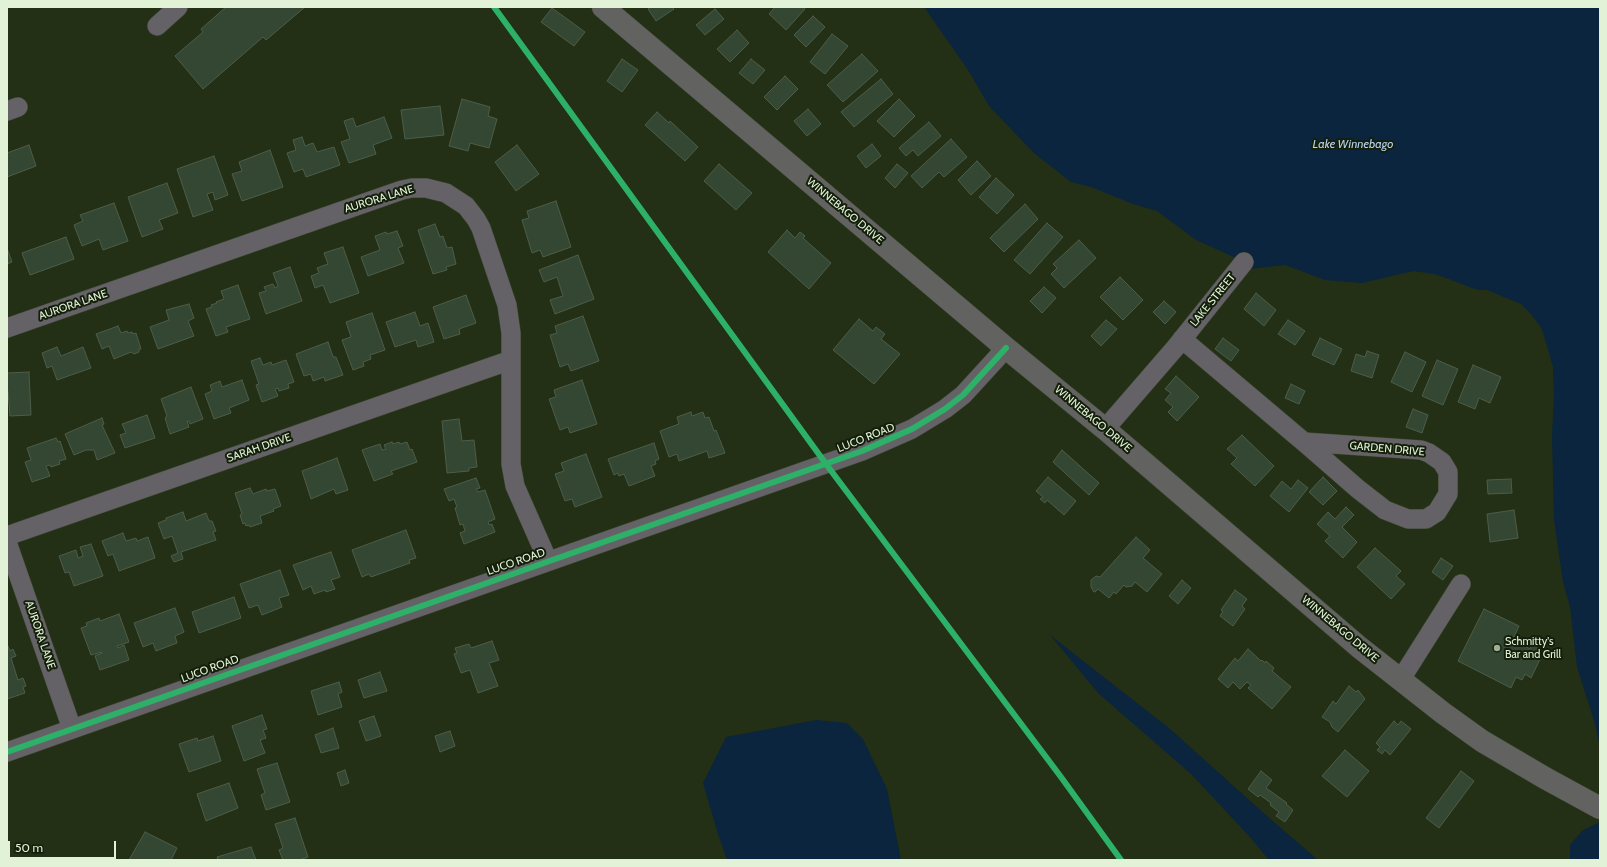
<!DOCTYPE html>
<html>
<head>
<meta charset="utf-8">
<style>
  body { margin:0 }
  #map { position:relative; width:1607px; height:867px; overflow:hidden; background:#233015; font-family:Cabin,sans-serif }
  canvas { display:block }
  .frame { position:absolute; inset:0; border:8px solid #e1f2d6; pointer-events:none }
  .scale { position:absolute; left:8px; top:841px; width:108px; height:18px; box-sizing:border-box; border:2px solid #e1f2d6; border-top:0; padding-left:5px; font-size:12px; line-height:14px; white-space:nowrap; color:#e1f2d6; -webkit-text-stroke:3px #141f0b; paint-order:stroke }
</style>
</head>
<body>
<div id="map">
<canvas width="1607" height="867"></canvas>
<div class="frame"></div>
<div class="scale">50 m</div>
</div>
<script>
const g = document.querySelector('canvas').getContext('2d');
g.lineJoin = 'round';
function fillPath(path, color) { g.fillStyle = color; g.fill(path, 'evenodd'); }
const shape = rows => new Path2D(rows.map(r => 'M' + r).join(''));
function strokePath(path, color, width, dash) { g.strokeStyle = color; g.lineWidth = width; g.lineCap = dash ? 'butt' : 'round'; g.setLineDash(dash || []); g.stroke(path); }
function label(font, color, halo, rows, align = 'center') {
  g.font = font + ' Cabin,sans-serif'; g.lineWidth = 4; g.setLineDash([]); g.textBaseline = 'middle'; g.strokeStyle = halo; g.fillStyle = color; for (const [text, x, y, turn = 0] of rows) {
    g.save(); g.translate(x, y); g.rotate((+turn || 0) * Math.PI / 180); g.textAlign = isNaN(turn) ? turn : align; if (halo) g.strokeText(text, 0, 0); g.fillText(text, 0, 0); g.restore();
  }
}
fillPath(shape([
  [924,7,1600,7,1600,746,1595,724,1577,667,1570,607,1563,582,1554,520,1552,435,1554,397,1553,367,1542,329,1531,314,1521,304,1487,290,1478,290,1435,274,1413,271,1362,283,1325,280,1285,265,1249,269,1234,257,1196,240,1157,211,1133,204,1091,187,1071,182,1034,153,989,106,968,70],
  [1050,635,1169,728,1267,816,1318,860,1269,860,1249,836,1191,774,1098,693],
  [816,720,847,723,863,739,887,789,901,860,727,860,717,831,703,783,726,737],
  [1600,822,1600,860,1570,860,1570,845,1583,830]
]), '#0a253d');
const building = shape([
  [226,7,305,7,266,40,263,37,203,89,175,56,203,32,201,29,226,7],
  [651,7,672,7,674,9,656,21,648,9,651,7],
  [775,7,803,7,805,9,786,30,769,14,775,7],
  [552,8,585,32,574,46,541,22,552,8],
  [715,9,724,19,705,35,696,25,715,9],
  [813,16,825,27,806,47,794,35,813,16],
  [737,30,749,43,730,62,717,49,737,30],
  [832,34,848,46,825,74,810,62,832,34],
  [862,54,878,71,843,102,827,85,862,54],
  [622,59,638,70,622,92,607,81,622,59],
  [751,59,765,70,753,84,739,73,751,59],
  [785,76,798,89,777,110,764,97,785,76],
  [881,79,893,94,854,127,841,112,881,79],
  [462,99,490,107,488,116,497,119,489,148,470,143,468,151,449,146,462,99],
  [899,99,915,116,894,137,877,121,899,99],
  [440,106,444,135,405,139,401,110,440,106],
  [808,109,821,124,807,136,794,121,808,109],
  [657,112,669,123,670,121,698,147,685,161,645,125,657,112],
  [384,117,392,138,373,145,376,154,349,163,341,142,350,139,344,121,353,118,356,127,384,117],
  [929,122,941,136,918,156,913,150,906,156,899,148,929,122],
  [302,137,305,146,313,143,317,152,334,147,340,165,306,177,303,169,294,172,287,153,296,150,293,140,302,137],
  [951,139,967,157,944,177,939,172,922,188,911,176,951,139],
  [872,144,881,156,866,168,857,156,872,144],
  [29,145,36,166,7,177,7,153,29,145],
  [517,145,539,174,516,191,495,162,517,145],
  [270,150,283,187,242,201,232,174,242,171,239,162,270,150],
  [214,156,228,195,215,200,213,192,207,194,213,210,193,217,177,169,214,156],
  [977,161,991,176,971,195,958,180,977,161],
  [719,164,752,193,736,210,704,181,719,164],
  [897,164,908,173,895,188,885,178,897,164],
  [996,178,1014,195,997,214,979,197,996,178],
  [167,183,178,213,159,220,163,229,142,237,128,197,167,183],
  [556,201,571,247,543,257,540,250,532,253,522,220,529,218,527,211,556,201],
  [114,203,128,241,103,250,99,239,82,246,74,225,83,221,80,215,114,203],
  [1025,204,1038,219,1004,252,990,238,1025,204],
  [1047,223,1063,237,1030,274,1014,260,1047,223],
  [435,224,440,237,443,236,447,248,452,247,456,264,446,267,447,270,433,274,418,230,435,224],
  [787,230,795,238,800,232,805,236,803,238,831,263,809,289,768,252,787,230],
  [397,231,403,246,398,248,404,263,368,276,361,257,380,250,375,236,386,232,387,234,397,231],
  [66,237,74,259,30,275,22,253,66,237],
  [1079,240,1096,258,1064,288,1051,274,1057,268,1053,264,1079,240],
  [343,247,359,293,330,303,323,285,315,288,311,276,319,273,317,268,328,264,324,253,343,247],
  [7,248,12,262,7,264,7,248],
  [578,255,594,299,555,314,550,300,563,296,557,277,544,282,539,270,578,255],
  [290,267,302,301,266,314,259,293,266,291,264,287,273,284,275,288,278,286,273,273,290,267],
  [1120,277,1143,300,1123,320,1100,297,1120,277],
  [238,285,250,319,226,327,228,332,216,336,206,309,212,307,211,305,217,303,216,302,224,299,221,291,238,285],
  [1044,287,1056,298,1042,313,1030,301,1044,287],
  [1256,293,1276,310,1264,326,1244,309,1256,293],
  [466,295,476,323,459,329,460,334,444,339,433,307,466,295],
  [1164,301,1176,312,1165,324,1153,312,1164,301],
  [189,304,194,318,188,321,194,336,158,349,150,327,169,320,166,310,189,304],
  [415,312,420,326,428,323,434,342,418,347,416,340,395,347,386,322,415,312],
  [372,313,385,350,370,355,371,359,363,362,364,366,353,370,342,340,351,337,346,322,372,313],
  [583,316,599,361,571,371,568,364,560,367,550,335,557,333,555,326,583,316],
  [859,319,873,331,876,327,885,334,881,339,900,354,874,384,833,350,859,319],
  [1106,320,1117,329,1101,346,1091,336,1106,320],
  [1288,320,1305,331,1295,345,1278,334,1288,320],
  [118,326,121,333,127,331,128,333,132,332,133,334,136,333,141,349,139,349,139,352,134,354,131,352,114,359,109,346,102,349,96,334,118,326],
  [1223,338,1239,350,1231,361,1215,349,1223,338],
  [1320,338,1342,349,1334,365,1312,355,1320,338],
  [328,342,333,357,336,357,343,375,325,381,324,377,313,381,311,374,304,376,296,354,328,342],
  [57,347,61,356,83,347,91,368,57,380,52,366,47,368,42,353,57,347],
  [1367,351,1379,355,1372,378,1351,371,1356,354,1365,357,1367,351],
  [1405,352,1426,362,1412,392,1391,382,1405,352],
  [260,358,263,365,271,362,272,365,286,360,294,382,288,384,289,388,279,391,278,388,275,389,278,396,262,402,256,385,259,384,251,361,260,358],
  [1437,360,1458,369,1443,405,1422,396,1437,360],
  [1473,365,1501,377,1490,403,1479,398,1475,409,1458,402,1473,365],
  [29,372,31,415,10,416,8,391,7,391,7,373,29,372],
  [1176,376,1199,397,1177,421,1168,412,1173,407,1165,400,1171,393,1165,389,1176,376],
  [242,380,249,400,229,408,231,413,214,419,205,394,212,391,210,385,220,381,222,387,242,380],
  [582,380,597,424,570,433,568,427,560,430,549,399,556,397,554,390,582,380],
  [1291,384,1305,391,1299,404,1285,398,1291,384],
  [191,387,203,419,190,424,189,421,187,421,189,427,170,434,165,418,167,416,161,399,191,387],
  [1413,409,1428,415,1422,433,1406,427,1413,409],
  [691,412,692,416,703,412,705,418,709,417,714,431,716,430,725,453,709,458,707,451,679,461,677,454,669,457,660,431,679,424,677,417,691,412],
  [147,415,155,438,125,448,120,435,126,433,122,424,147,415],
  [102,418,104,424,102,425,115,453,97,460,94,450,86,450,74,455,65,434,102,418],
  [459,419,462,441,474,440,477,467,469,468,469,471,447,473,442,421,459,419],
  [1242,435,1274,466,1255,486,1231,464,1237,458,1227,449,1242,435],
  [56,438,58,442,60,441,66,459,59,461,60,464,51,467,50,465,46,466,50,476,32,482,25,462,31,460,27,448,56,438],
  [392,442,393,444,399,442,400,444,407,442,410,450,412,449,417,462,391,471,393,474,374,481,362,450,380,444,382,450,386,449,384,445,392,442],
  [654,443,659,459,655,461,656,464,651,466,655,476,629,486,624,474,619,476,618,473,614,475,608,459,654,443],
  [1062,450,1099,483,1089,495,1053,462,1062,450],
  [586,454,602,497,575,507,572,499,565,501,555,474,564,471,561,463,586,454],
  [337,458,348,490,336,494,334,489,311,499,302,471,337,458],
  [1048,477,1076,501,1064,515,1047,500,1045,503,1040,499,1043,497,1036,491,1048,477],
  [1323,477,1337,491,1323,505,1309,492,1323,477],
  [476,478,480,488,476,489,478,492,485,490,495,519,488,522,489,525,492,524,495,532,464,544,460,533,465,531,463,524,460,525,455,508,457,507,454,499,449,501,444,489,476,478],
  [1511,479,1512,493,1488,494,1487,480,1511,479],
  [1298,480,1308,488,1289,512,1270,496,1282,481,1291,489,1298,480],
  [250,488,253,494,266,489,267,491,275,489,281,506,273,509,274,511,260,516,262,523,250,527,249,525,246,526,245,523,243,524,240,515,242,514,235,493,250,488],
  [1346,507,1354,515,1342,527,1357,542,1343,558,1325,541,1330,536,1317,524,1328,512,1335,519,1346,507],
  [1514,510,1518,538,1490,542,1487,514,1514,510],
  [183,512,186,521,206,513,209,521,212,521,216,531,213,532,216,540,181,552,183,559,174,562,171,556,178,553,172,536,164,539,158,523,166,520,166,518,183,512],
  [406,530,416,558,409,560,410,563,371,577,369,574,362,577,352,550,406,530],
  [123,533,126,541,136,538,137,541,148,537,155,558,119,571,113,554,108,556,102,541,123,533],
  [1136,537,1150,550,1143,558,1162,574,1147,592,1135,582,1132,586,1126,587,1124,585,1116,594,1114,592,1109,598,1098,589,1095,592,1094,592,1091,587,1091,580,1096,576,1100,577,1136,537],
  [91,544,103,576,74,586,69,572,65,573,59,556,76,550,78,558,83,556,80,547,91,544],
  [1375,548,1401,571,1396,576,1405,584,1391,599,1357,567,1375,548],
  [331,552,340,577,331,580,335,589,326,592,325,590,314,594,311,586,303,590,293,565,331,552],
  [1441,558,1453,566,1443,580,1432,572,1441,558],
  [280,570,289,595,279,598,282,607,262,615,258,605,249,608,240,584,280,570],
  [1182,580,1191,588,1178,604,1169,596,1182,580],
  [1235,590,1247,599,1242,606,1245,609,1233,626,1220,616,1223,611,1221,610,1235,590],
  [234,597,241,618,199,633,192,612,234,597],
  [175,608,184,632,175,636,177,643,156,651,153,643,143,647,134,623,175,608],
  [1484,609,1519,626,1513,639,1530,649,1532,644,1538,647,1536,652,1542,655,1531,678,1525,674,1522,680,1516,677,1511,688,1458,661,1484,609],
  [119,614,129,642,117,646,118,648,124,645,129,660,100,670,95,656,102,653,102,652,91,655,81,628,87,626,86,623,99,618,100,621,119,614],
  [492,641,499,660,489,663,498,686,478,693,470,670,461,673,454,654,457,653,455,648,469,644,471,648,492,641],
  [7,644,10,651,13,649,16,656,11,658,18,680,23,678,26,686,23,687,25,693,7,699,7,644],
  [1248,649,1261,661,1262,660,1265,663,1266,661,1274,668,1272,671,1291,687,1272,709,1248,688,1251,685,1247,682,1240,689,1233,682,1228,688,1218,679,1235,658,1238,661,1248,649],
  [380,672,387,691,364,698,358,680,380,672],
  [339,682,342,692,338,694,342,707,318,715,311,691,339,682],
  [1349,686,1356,692,1358,690,1365,699,1338,732,1332,727,1330,722,1322,717,1333,701,1336,704,1349,686],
  [262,715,267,729,263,730,266,738,260,740,265,753,244,761,232,726,262,715],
  [374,716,381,736,366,741,359,721,374,716],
  [1394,721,1398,725,1401,721,1411,729,1390,755,1385,750,1382,754,1377,750,1380,747,1376,743,1394,721],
  [333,728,339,748,321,753,315,735,333,728],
  [450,731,455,746,440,752,435,736,450,731],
  [213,736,221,761,189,772,179,744,197,738,198,741,213,736],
  [1345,750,1369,771,1347,797,1322,776,1345,750],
  [277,763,290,802,266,810,261,795,265,793,257,769,277,763],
  [345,770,349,783,341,786,337,773,345,770],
  [1261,771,1272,780,1266,788,1287,803,1286,804,1293,810,1285,822,1276,816,1279,812,1270,805,1271,803,1260,795,1258,797,1248,789,1261,771],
  [1461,771,1474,781,1439,828,1426,818,1461,771],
  [229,783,238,808,206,821,197,794,229,783],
  [295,818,308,857,299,860,283,860,279,850,283,848,275,824,295,818],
  [145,832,177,848,171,860,129,860,145,832],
  [251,847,256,860,218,860,217,857,251,847]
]);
fillPath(building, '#334732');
strokePath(building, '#4d5d4a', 1);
const minor = shape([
  [157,26,178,7],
  [7,111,18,107],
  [7,328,402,190,412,188,426,188,446,193,466,206,476,219,481,228,507,305,511,333,511,464,515,486,548,561],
  [1182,339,1298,437,1304,442,1358,489,1385,510,1408,519,1426,519,1437,512,1448,494,1448,472,1442,462,1429,453,1421,450,1304,442],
  [1105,429,1176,347,1244,262],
  [7,536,511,360],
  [7,542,72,729],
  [1401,679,1461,584],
  [7,752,862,451,912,429,945,409,963,395,1006,348]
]);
const major = shape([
  [603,7,1006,348,1105,429,1359,647,1443,713,1482,741,1545,778,1600,808]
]);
strokePath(minor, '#3e4933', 20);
strokePath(major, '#3e4933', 23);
strokePath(minor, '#656267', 19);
strokePath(major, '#626260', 22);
strokePath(shape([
  [494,7,826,464,1061,777,1121,860],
  [7,752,862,451,912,429,945,409,963,395,1006,348]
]), '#2db169', 6);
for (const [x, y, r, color] of [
  [1497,648,4,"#9eae92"]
]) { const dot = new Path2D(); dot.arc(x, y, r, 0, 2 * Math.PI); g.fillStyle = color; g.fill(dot); strokePath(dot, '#141f0b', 1.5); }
label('11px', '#e1f2d6', '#141f0b', [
  ["AURORA LANE",379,199,-17],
  ["WINNEBAGO DRIVE",845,211,40],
  ["LAKE STREET",1213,300,-51],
  ["AURORA LANE",73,305,-19],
  ["WINNEBAGO DRIVE",1093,419,40],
  ["LUCO ROAD",866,438,-22],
  ["SARAH DRIVE",259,448,-19],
  ["GARDEN DRIVE",1387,449,5],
  ["LUCO ROAD",516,562,-19],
  ["WINNEBAGO DRIVE",1340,629,40],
  ["AURORA LANE",40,635,71],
  ["LUCO ROAD",210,669,-20]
]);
label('11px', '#e1f2d6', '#141f0b', [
  ["Schmitty's",1505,642],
  ["Bar and Grill",1505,655]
], 'left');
label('italic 12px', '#b8d4f5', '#141f0b', [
  ["Lake Winnebago",1353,144]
]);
</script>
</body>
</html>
